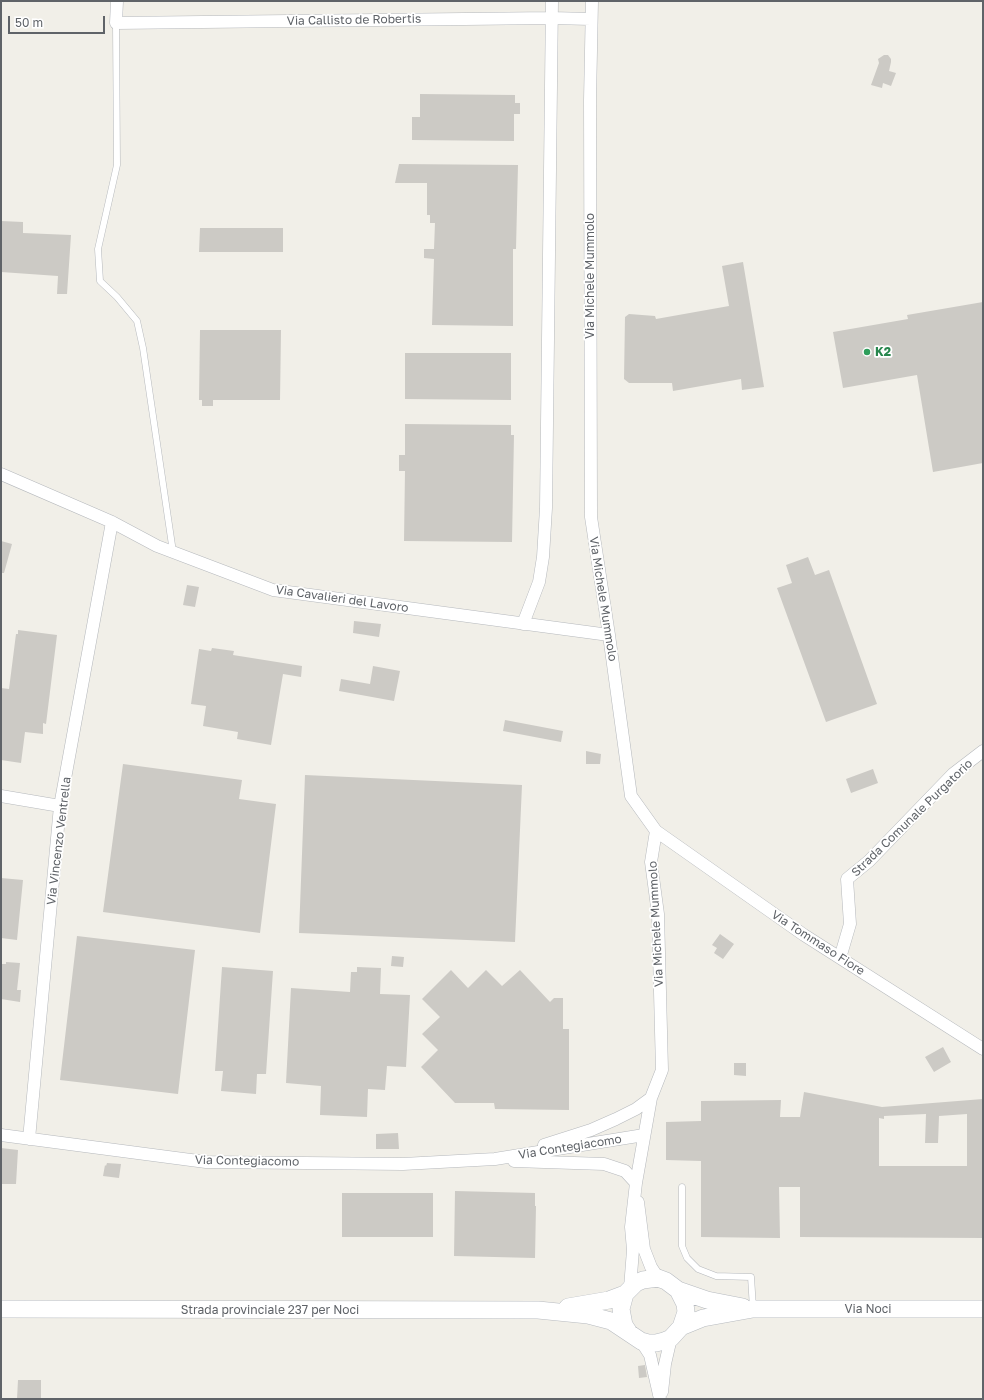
<!DOCTYPE html>
<html>
<head>
<meta charset="utf-8">
<style>
  body { margin:0 }
  #map { position:relative; width:984px; height:1400px; overflow:hidden; background:#f1efe8; font-family:"Golos Text",sans-serif }
  canvas { display:block }
  .frame { position:absolute; inset:0; border:2px solid #5f6368; pointer-events:none }
  .scale { position:absolute; left:8px; top:16px; width:97px; height:18px; box-sizing:border-box; border:2px solid #5f6368; border-top:0; padding-left:5px; font-size:12px; line-height:14px; white-space:nowrap; color:#5f6368; -webkit-text-stroke:3px #fff; paint-order:stroke }
</style>
</head>
<body>
<div id="map">
<canvas width="984" height="1400"></canvas>
<div class="frame"></div>
<div class="scale">50 m</div>
</div>
<script>
const g = document.querySelector('canvas').getContext('2d');
g.lineJoin = 'round';
function fillPath(path, color) { g.fillStyle = color; g.fill(path, 'evenodd'); }
const shape = rows => new Path2D(rows.map(r => 'M' + r).join(''));
function strokePath(path, color, width, dash) { g.strokeStyle = color; g.lineWidth = width; g.lineCap = dash ? 'butt' : 'round'; g.setLineDash(dash || []); g.stroke(path); }
function label(font, color, halo, rows, align = 'center') {
  g.font = font + ' "Golos Text",sans-serif'; g.lineWidth = 3.5; g.setLineDash([]); g.textBaseline = 'middle'; g.strokeStyle = halo; g.fillStyle = color; for (const [text, x, y, turn = 0] of rows) {
    g.save(); g.translate(x, y); g.rotate((+turn || 0) * Math.PI / 180); g.textAlign = isNaN(turn) ? turn : align; if (halo) g.strokeText(text, 0, 0); g.fillText(text, 0, 0); g.restore();
  }
}
fillPath(shape([
  [884,55,888,55,891,59,891,62,889,71,896,73,891,86,883,83,882,88,871,85,879,63,878,59],
  [420,94,515,95,515,103,520,103,520,114,514,114,514,141,412,140,412,117,420,117],
  [399,164,518,165,516,249,513,249,513,326,432,325,434,259,424,258,424,249,434,249,435,223,430,223,430,215,427,215,427,183,395,183],
  [1,221,23,222,23,233,71,235,67,294,57,294,58,276,1,272],
  [200,228,283,228,283,252,199,252],
  [743,262,764,387,742,390,741,379,673,391,672,383,629,383,624,379,625,317,629,314,655,316,656,319,729,306,722,266],
  [983,302,983,463,933,472,917,375,843,388,833,332,908,319,907,315],
  [200,330,281,330,280,400,213,400,213,406,202,406,202,400,199,400],
  [405,353,511,353,511,400,405,399],
  [405,424,511,425,511,435,514,435,512,542,404,541,405,471,399,471,399,455,405,455],
  [1,541,12,544,4,573,1,573],
  [808,557,815,575,829,570,877,704,826,722,777,588,792,583,786,565],
  [187,585,199,587,195,607,183,605],
  [354,621,381,624,379,637,353,633],
  [18,630,57,635,46,724,43,723,43,734,25,732,21,763,1,760,1,688,9,689,16,634,18,634],
  [212,648,234,651,233,655,302,666,301,677,283,674,271,745,237,739,238,732,203,726,206,706,191,704,199,649,211,651],
  [373,666,400,671,394,701,339,691,341,679,370,684],
  [505,720,563,731,561,742,503,731],
  [586,751,601,754,600,764,586,764],
  [123,764,242,780,239,799,276,804,260,933,103,912],
  [873,769,878,783,851,793,846,779],
  [305,775,522,785,515,942,299,933],
  [1,878,23,880,17,940,1,938],
  [720,934,734,944,723,959,714,953,717,948,712,945],
  [77,936,195,950,178,1094,60,1080],
  [392,956,404,957,403,967,391,966],
  [6,962,20,963,17,990,21,990,20,1002,1,999,1,964,6,964],
  [222,967,273,971,266,1074,257,1074,256,1094,221,1091,223,1071,215,1071],
  [357,967,381,968,380,994,410,995,406,1067,387,1066,385,1090,368,1089,367,1117,320,1115,321,1086,286,1083,291,988,350,992,351,972,357,972],
  [451,970,468,988,486,970,502,986,520,970,550,1002,554,998,563,998,563,1029,569,1029,569,1110,495,1109,494,1103,455,1103,421,1067,438,1050,422,1034,440,1017,422,999],
  [943,1047,951,1062,934,1072,925,1057],
  [734,1063,746,1063,746,1076,734,1075],
  [804,1092,882,1107,983,1099,983,1238,800,1237,800,1187,779,1187,780,1238,701,1237,701,1161,666,1160,666,1122,701,1121,701,1101,781,1100,780,1117,800,1117],
  [926,1114,925,1143,938,1143,939,1116,967,1114,967,1166,879,1166,879,1118,884,1119,884,1116],
  [398,1133,399,1149,376,1149,376,1134],
  [1,1148,18,1150,16,1184,1,1184],
  [107,1163,121,1164,119,1178,103,1176,105,1165,106,1166],
  [455,1191,535,1193,535,1206,536,1206,535,1258,454,1256],
  [342,1193,433,1193,433,1237,342,1237],
  [645,1365,647,1377,639,1378,638,1366],
  [18,1380,41,1380,41,1399,17,1399]
]), '#cccac5');
const service = shape([
  [116,23,117,165,98,249,100,281,117,297,137,321,143,348,173,552],
  [682,1187,682,1246,687,1258,698,1269,716,1276,751,1277,753,1308]
]);
const minor = shape([
  [117,1,116,23,551,18,591,19],
  [592,1,590,100,591,517,609,635,631,796,656,831,804,935,983,1049],
  [1,474,112,522,157,546,273,590,609,635],
  [523,624,539,582,543,557,546,508,552,1],
  [1,796,60,806],
  [840,958,850,924,847,879,869,861,953,774,983,751],
  [1,1135,206,1162,403,1164,495,1159,644,1135],
  [29,1139,60,806,112,522],
  [544,1145,591,1130,616,1119,636,1109,651,1098],
  [514,1161,604,1164,625,1171,636,1183],
  [638,1202,644,1249,651,1267,658,1278],
  [630,1288,633,1250,631,1227,636,1183,651,1098,662,1070,658,914,651,862,656,831],
  [641,1341,650,1355,660,1399],
  [662,1392,665,1364,671,1338]
]);
const secondary = shape([
  [678,1290,707,1300,743,1307],
  [568,1307,609,1300,625,1294],
  [1,1309,538,1310,588,1315,611,1321,641,1341,648,1343,656,1343,664,1341,671,1338,681,1327,686,1312,685,1304,678,1290,666,1281,658,1278,643,1280,636,1283,625,1294,621,1309,624,1325,628,1331],
  [681,1327,703,1318,753,1309,983,1309]
]);
strokePath(service, '#b5b8bc', 7);
strokePath(minor, '#b5b8bc', 13);
strokePath(secondary, '#b6babf', 18);
strokePath(service, '#fff', 6);
strokePath(minor, '#fff', 12);
strokePath(secondary, '#fff', 17);
for (const [x, y, r, color] of [
  [867,352,4,"#2e9e5b"]
]) { const dot = new Path2D(); dot.arc(x, y, r, 0, 2 * Math.PI); g.fillStyle = color; g.fill(dot); strokePath(dot, '#fff', 1.5); }
label('12px', '#5f6368', '#fff', [
  ["Via Callisto de Robertis",354,20,-1],
  ["Via Michele Mummolo",590,276,-90],
  ["Via Cavalieri del Lavoro",342,599,8],
  ["Via Michele Mummolo",603,599,81],
  ["Strada Comunale Purgatorio",912,818,-44],
  ["Via Vincenzo Ventrella",59,841,-83],
  ["Via Michele Mummolo",656,924,-93],
  ["Via Tommaso Fiore",818,943,33],
  ["Via Contegiacomo",570,1147,-9],
  ["Via Contegiacomo",247,1161,1],
  ["Via Noci",868,1309],
  ["Strada provinciale 237 per Noci",270,1310]
]);
label('bold 12px', '#27864d', '#fff', [
  ["K2",875,352]
], 'left');
</script>
</body>
</html>
